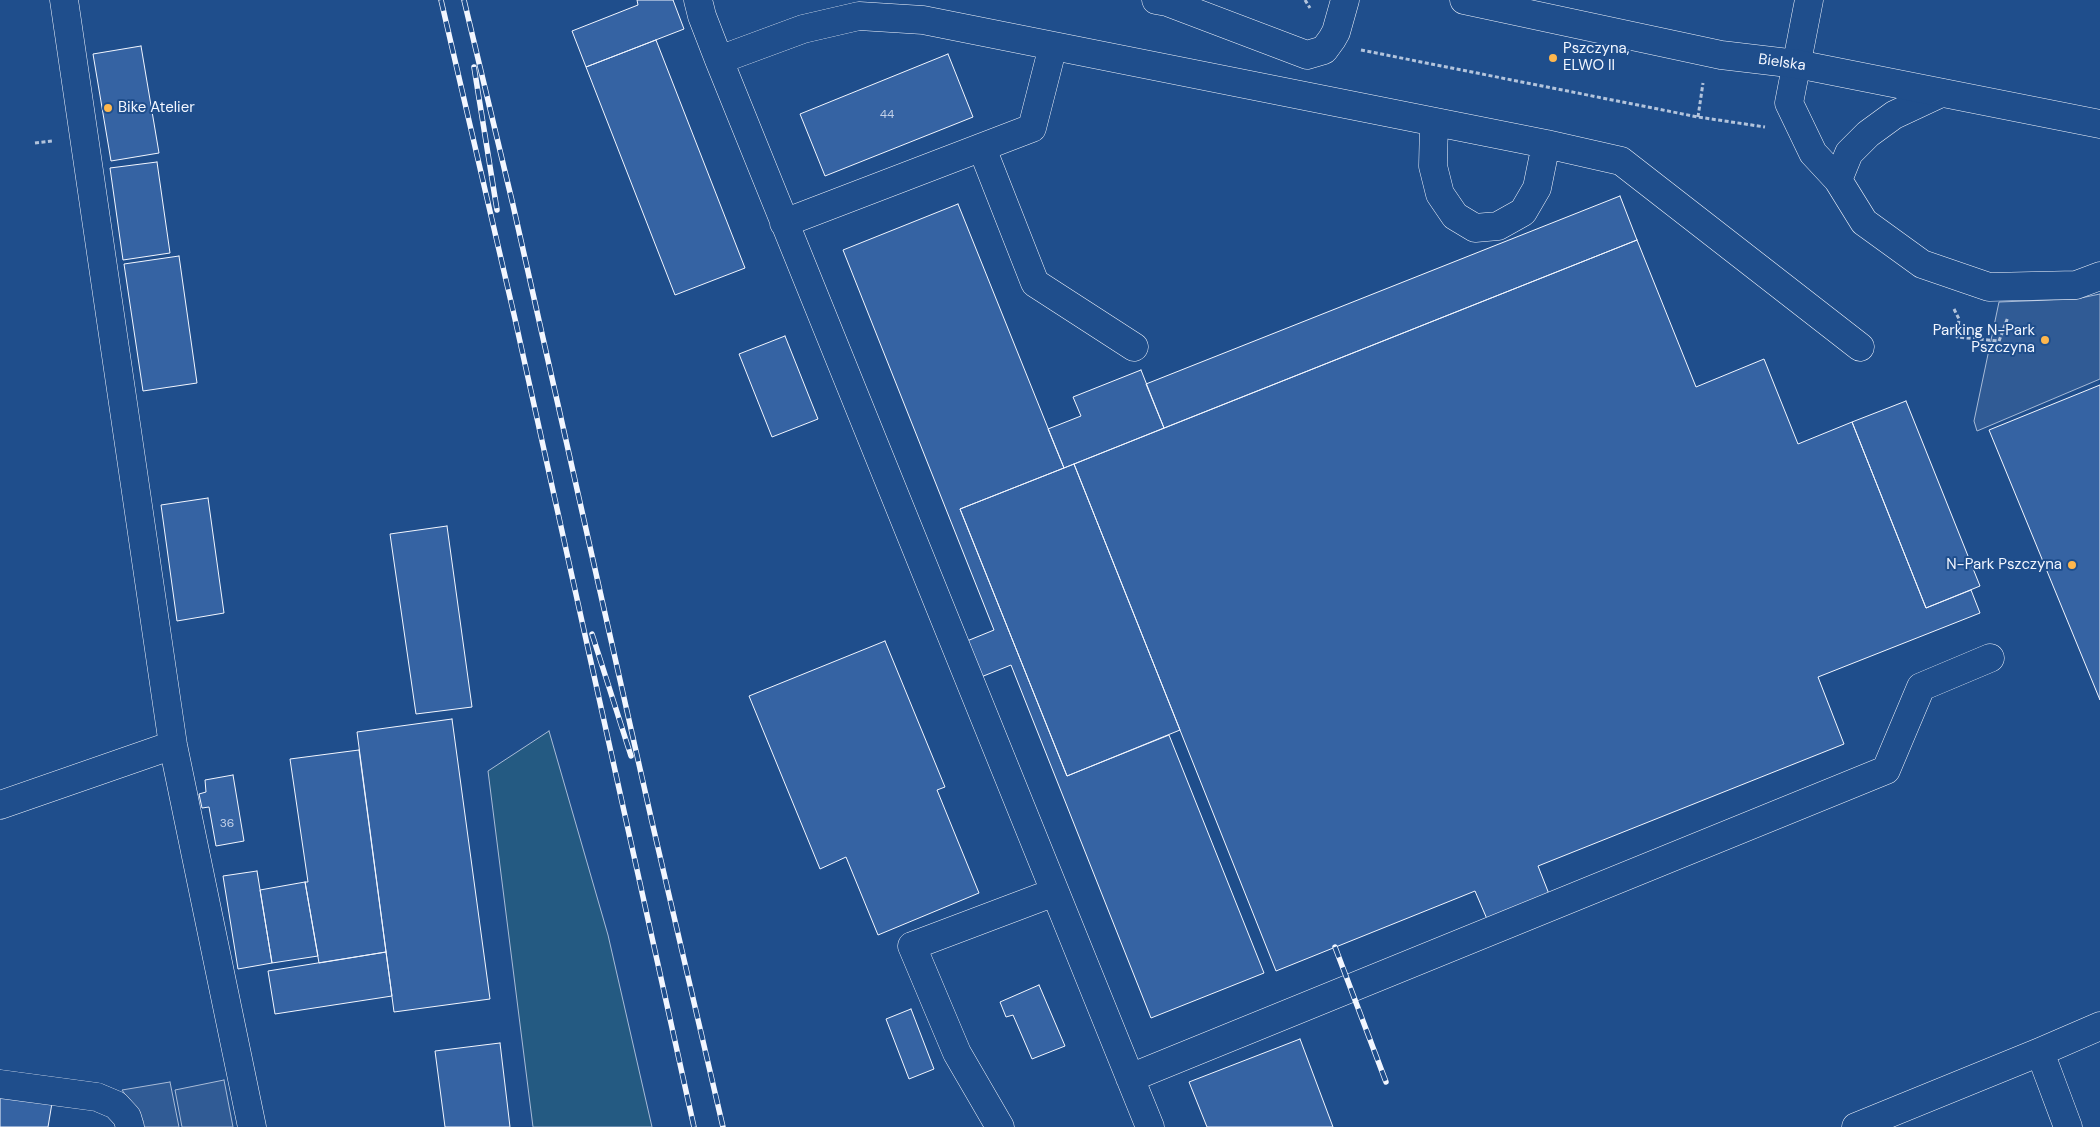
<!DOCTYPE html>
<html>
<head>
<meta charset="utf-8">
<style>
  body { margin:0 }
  canvas { display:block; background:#1f4e8c }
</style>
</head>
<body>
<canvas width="2100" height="1127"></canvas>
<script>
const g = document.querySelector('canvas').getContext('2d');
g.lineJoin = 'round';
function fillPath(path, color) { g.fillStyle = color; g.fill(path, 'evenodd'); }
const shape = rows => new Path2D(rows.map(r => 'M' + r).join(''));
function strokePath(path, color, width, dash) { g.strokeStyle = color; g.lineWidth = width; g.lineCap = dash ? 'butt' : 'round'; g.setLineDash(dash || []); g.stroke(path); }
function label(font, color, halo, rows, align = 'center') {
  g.font = font + ' "DM Sans",sans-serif'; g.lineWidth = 4; g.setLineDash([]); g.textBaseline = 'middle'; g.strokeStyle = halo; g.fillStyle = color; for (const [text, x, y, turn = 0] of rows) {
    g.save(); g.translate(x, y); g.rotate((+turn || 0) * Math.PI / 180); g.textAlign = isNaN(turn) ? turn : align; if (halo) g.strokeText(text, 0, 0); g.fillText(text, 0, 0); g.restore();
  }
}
const green = shape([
  [549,731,608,935,652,1127,533,1127,488,771,549,731]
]);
fillPath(green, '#245a82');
strokePath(green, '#a8bbd7', 1);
const parking = shape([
  [2100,294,2100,379,1977,431,1974,421,1999,302,2076,299,2100,294],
  [224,1080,233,1127,182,1127,175,1090,224,1080],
  [170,1082,179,1127,119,1127,143,1121,122,1090,170,1082]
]);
fillPath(parking, '#305b95');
strokePath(parking, '#a8bbd7', 1);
const building = shape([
  [673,0,684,29,586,67,572,31,638,5,637,0,673,0],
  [656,40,745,268,675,295,586,67,656,40],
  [141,46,159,153,111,161,93,54,141,46],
  [948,54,973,117,825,176,800,114,948,54],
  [157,162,170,253,123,260,110,168,157,162],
  [1620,196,1637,240,1164,428,1146,384,1620,196],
  [958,204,1064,468,960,509,1067,776,1169,735,1264,973,1151,1018,1011,665,981,677,967,641,994,630,843,250,958,204],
  [1637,240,1696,387,1764,359,1798,444,1852,422,1926,608,1971,590,1980,613,1818,677,1844,744,1538,866,1549,894,1487,919,1475,891,1276,971,1074,464,1637,240],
  [179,256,197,383,143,391,124,264,179,256],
  [785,336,818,419,772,437,739,354,785,336],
  [1141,370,1164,428,1064,468,1048,429,1081,416,1073,397,1141,370],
  [2100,385,2100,700,1989,430,2100,385],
  [1906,401,1980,586,1926,608,1852,422,1906,401],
  [1074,464,1180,730,1067,776,960,509,1074,464],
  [208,498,224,613,177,621,161,505,208,498],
  [447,526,472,707,416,714,390,534,447,526],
  [885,641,945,787,937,790,979,893,878,935,846,857,820,869,749,696,885,641],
  [452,719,490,999,394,1012,357,732,452,719],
  [359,750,386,952,319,963,305,882,308,882,290,759,359,750],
  [233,775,244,841,216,846,209,807,202,808,199,794,206,792,205,780,233,775],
  [257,871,272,963,238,969,223,876,257,871],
  [305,882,318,956,272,963,260,890,305,882],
  [386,952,392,996,275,1014,268,971,386,952],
  [1039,985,1065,1046,1032,1059,1013,1015,1006,1017,1000,1002,1039,985],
  [911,1009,934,1069,909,1079,886,1019,911,1009],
  [1300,1039,1333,1127,1207,1127,1189,1082,1300,1039],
  [500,1043,510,1127,445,1127,435,1051,500,1043],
  [0,1094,52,1103,48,1127,0,1127,0,1094]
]);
fillPath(building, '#3563a3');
strokePath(building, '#f2f6ff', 1);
const minor = shape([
  [64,0,173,745,252,1127],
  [698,0,702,16,719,60,1150,1127],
  [1156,0,1167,2,1307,55,1324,50,1332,39,1336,32,1345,0],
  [1809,0,1789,103,1813,153,1838,180,1849,153,1868,134,1894,115,1941,93],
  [719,60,803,29,859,16,923,20,1546,144,1621,161,1860,347],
  [1434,122,1433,166,1440,194,1455,216,1475,228,1498,226,1523,212,1537,188,1546,144],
  [982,148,1035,283,1134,347],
  [1838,180,1864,222,1922,264,1989,287,2076,285,2100,276],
  [784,223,1032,128,1053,46],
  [0,805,173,745],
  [2040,1052,2068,1127],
  [1130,1078,1886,770,1921,687,1990,658],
  [0,1084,97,1097,116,1105,127,1117,130,1127],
  [1000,1127,957,1053,912,946,1055,892],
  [1856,1127,2040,1052,2100,1026]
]);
const major = shape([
  [1464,0,1721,55,1797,64,2100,124]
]);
strokePath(minor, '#f2f6ff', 29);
strokePath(major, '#f2f6ff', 29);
strokePath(shape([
  [1305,0,1310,8],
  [1361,50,1698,117,1765,127],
  [1698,117,1703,83],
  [35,143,52,141],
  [1954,309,1959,319,1957,337,1999,341,2008,317]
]), '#b3c4dc', 3, [4, 2.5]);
strokePath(minor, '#1f4e8c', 28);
strokePath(major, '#1f4e8c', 28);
const rail = shape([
  [441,0,515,319,694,1127],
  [464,0,513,205,652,822,723,1127],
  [474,67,497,210],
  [592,634,631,756],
  [1335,947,1386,1082]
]);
strokePath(rail, '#f2f6ff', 5.5);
strokePath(rail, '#1f4e8c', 4, [11]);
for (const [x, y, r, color] of [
  [1553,58,5,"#ffb74d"],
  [108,108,5,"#ffb74d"],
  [2045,340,5,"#ffb74d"],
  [2072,565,5,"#ffb74d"]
]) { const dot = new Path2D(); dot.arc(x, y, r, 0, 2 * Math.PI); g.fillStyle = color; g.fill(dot); strokePath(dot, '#1f4e8c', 2); }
label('12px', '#c3d1e8', null, [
  ["44",887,115],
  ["36",227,824]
]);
label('15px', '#f2f6ff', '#1f4e8c', [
  ["Pszczyna,",1563,49],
  ["ELWO II",1563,66],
  ["Bike Atelier",118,108],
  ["Parking N-Park",2035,331,"right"],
  ["Pszczyna",2035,348,"right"],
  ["N-Park Pszczyna",2062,565,"right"]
], 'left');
label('15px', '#f2f6ff', '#1f4e8c', [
  ["Bielska",1782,63,8]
]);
</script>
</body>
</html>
